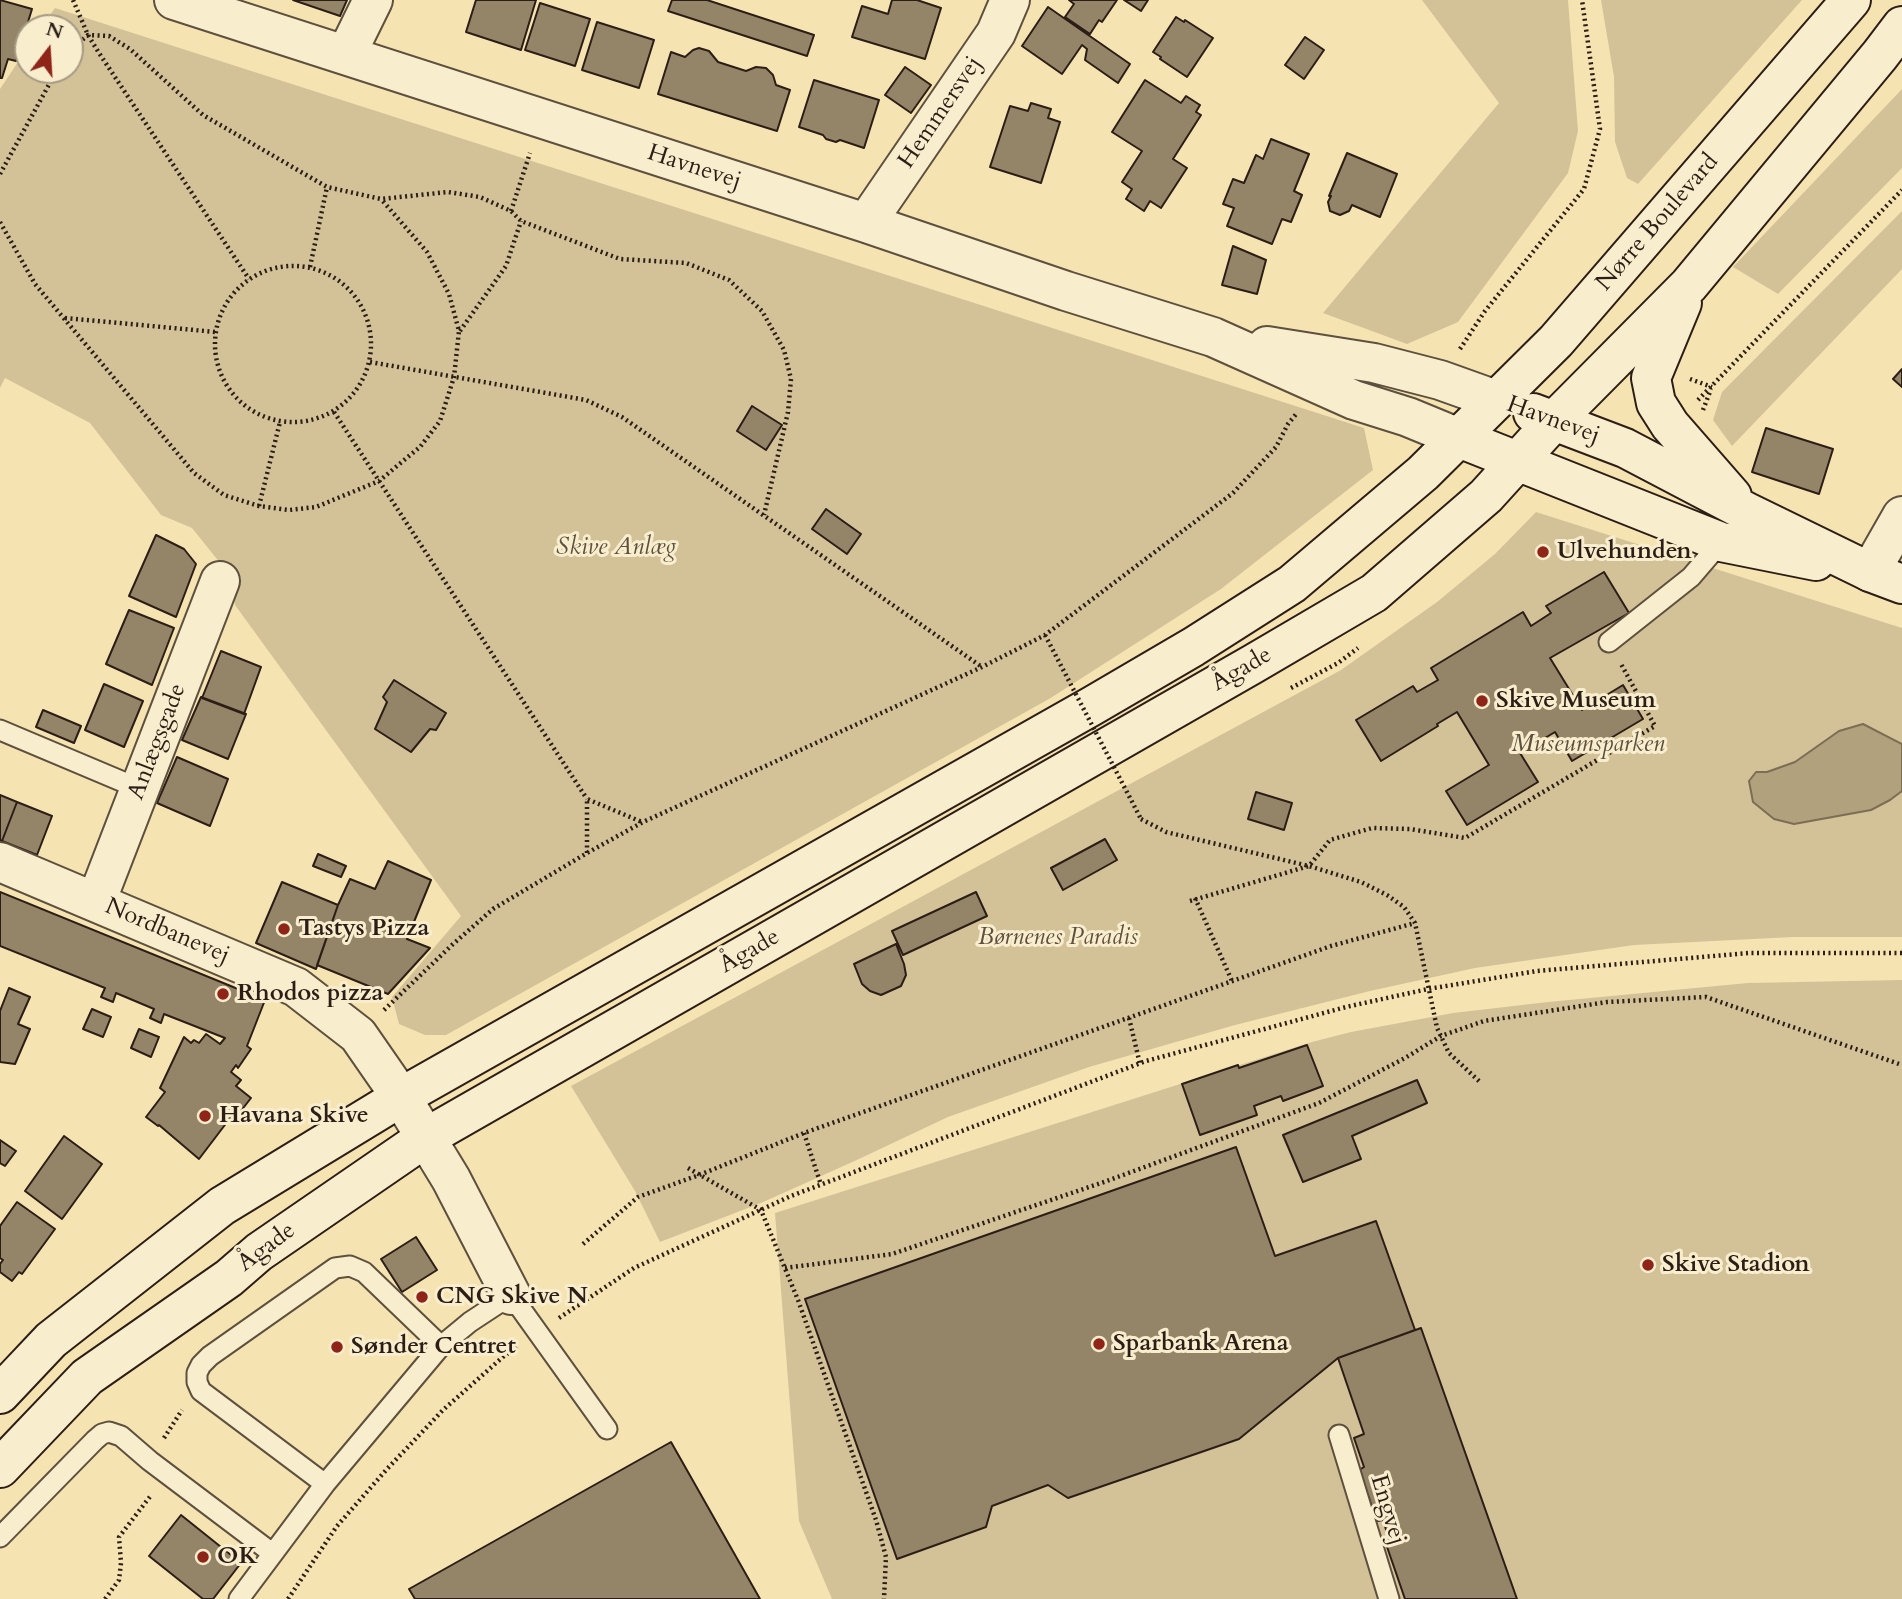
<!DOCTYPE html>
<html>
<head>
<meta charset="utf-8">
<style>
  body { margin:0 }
  #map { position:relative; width:1902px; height:1599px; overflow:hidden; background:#f5e4b2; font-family:Cardo,serif }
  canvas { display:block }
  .north { position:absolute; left:14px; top:14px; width:70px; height:70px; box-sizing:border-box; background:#f8edcd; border:2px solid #a69a84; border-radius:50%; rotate:17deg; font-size:19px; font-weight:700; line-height:28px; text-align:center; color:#2c1e17 }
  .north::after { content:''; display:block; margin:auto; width:24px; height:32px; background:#8f2418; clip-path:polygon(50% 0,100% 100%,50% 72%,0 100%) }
</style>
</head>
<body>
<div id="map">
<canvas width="1902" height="1599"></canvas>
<div class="north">N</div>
</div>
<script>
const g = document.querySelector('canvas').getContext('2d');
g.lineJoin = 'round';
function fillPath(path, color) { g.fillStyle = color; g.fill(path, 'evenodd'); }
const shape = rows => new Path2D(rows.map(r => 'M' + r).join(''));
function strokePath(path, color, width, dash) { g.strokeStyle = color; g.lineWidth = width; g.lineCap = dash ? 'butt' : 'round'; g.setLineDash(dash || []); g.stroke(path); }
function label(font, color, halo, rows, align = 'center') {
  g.font = font + ' Cardo,serif'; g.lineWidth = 6; g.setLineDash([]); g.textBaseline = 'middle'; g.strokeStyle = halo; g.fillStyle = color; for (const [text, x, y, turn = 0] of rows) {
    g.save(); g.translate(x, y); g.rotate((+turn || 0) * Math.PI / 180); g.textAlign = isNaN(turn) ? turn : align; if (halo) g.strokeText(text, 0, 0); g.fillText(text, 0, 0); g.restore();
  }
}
fillPath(shape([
  [1422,0,1568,0,1578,131,1568,173,1458,322,1407,344,1323,313,1499,103],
  [1601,0,1802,0,1638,184,1627,178,1615,142,1614,77],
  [55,8,1364,428,1373,470,1221,589,1049,699,446,1035,425,1035,399,1024,392,997,461,916,235,605,229,574,192,528,161,515,90,423,5,378,0,388,0,89,28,47,28,70,70,70,70,28,41,28],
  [1902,89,1902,168,1778,294,1733,267],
  [1902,211,1902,269,1732,446,1713,420,1722,392],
  [1536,512,1902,628,1902,937,1793,937,1634,945,1475,968,1370,991,1235,1025,1089,1067,948,1117,859,1159,761,1203,660,1242,635,1191,571,1086,1341,670,1437,602,1495,554],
  [1902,980,1902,1599,832,1599,799,1521,775,1213,1312,1042,1351,1032,1453,1013,1548,1002,1748,983]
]), '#d3c298');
const water = shape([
  [1863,724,1902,744,1902,791,1890,800,1871,810,1794,824,1774,819,1753,802,1749,781,1756,772,1767,772,1795,762,1839,731,1863,724]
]);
fillPath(water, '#b1a17d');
strokePath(water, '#7c6d54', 2);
const building = shape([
  [0,0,32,9,16,61,8,59,2,78,0,78,0,0],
  [293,0,347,0,340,16,293,0],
  [476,0,536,0,521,50,466,32,476,0],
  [672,0,707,0,814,35,807,56,668,11,672,0],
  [892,0,917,0,941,8,925,59,852,37,862,6,888,14,892,0],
  [1069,0,1117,0,1102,22,1099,20,1090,34,1065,17,1074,4,1069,0],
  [1124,0,1148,0,1141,11,1124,0],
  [540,3,590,19,575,66,525,50,540,3],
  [1048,7,1130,64,1118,83,1085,60,1087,49,1082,45,1062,74,1022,46,1048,7],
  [1176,17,1184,22,1185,20,1213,38,1187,77,1160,59,1161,57,1153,52,1176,17],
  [597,22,654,40,639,88,582,70,597,22],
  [1305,37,1324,50,1304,79,1285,65,1305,37],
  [699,48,709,51,718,62,746,71,756,67,766,68,773,75,776,85,790,90,777,131,658,94,671,52,685,57,693,50,699,48],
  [905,67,931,85,911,113,885,95,905,67],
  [814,80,879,100,864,148,840,140,836,142,826,139,823,135,799,127,814,80],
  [1145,80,1181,103,1186,96,1200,105,1196,112,1201,115,1173,159,1187,168,1161,208,1150,201,1144,211,1126,199,1132,189,1122,182,1142,151,1112,132,1145,80],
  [1031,103,1051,109,1048,118,1060,122,1041,183,990,167,1010,106,1028,111,1031,103],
  [1271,139,1309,154,1294,191,1302,195,1291,222,1282,219,1272,244,1227,226,1234,208,1223,204,1233,179,1244,183,1256,155,1263,159,1271,139],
  [1347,153,1397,174,1380,217,1352,205,1349,211,1340,215,1330,211,1328,202,1331,196,1329,196,1347,153],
  [1233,246,1266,260,1257,294,1222,285,1233,246],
  [1902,369,1902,387,1893,379,1902,369],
  [752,406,782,425,766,450,737,431,752,406],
  [1766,428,1833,449,1819,494,1752,472,1766,428],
  [826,509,861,534,847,554,812,529,826,509],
  [156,535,184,549,196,564,176,617,129,596,156,535],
  [1604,572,1629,613,1550,658,1582,710,1623,685,1643,719,1572,761,1555,732,1520,753,1538,782,1467,825,1446,791,1489,765,1457,712,1437,724,1438,726,1381,761,1356,720,1413,686,1417,692,1438,680,1431,668,1523,612,1531,626,1551,613,1546,606,1604,572],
  [129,610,174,628,152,685,106,664,129,610],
  [221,651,261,667,244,714,202,698,221,651],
  [394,680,446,713,436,730,430,729,411,752,375,729,387,702,383,697,394,680],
  [104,684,143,701,124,747,85,730,104,684],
  [201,697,246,714,228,759,182,740,201,697],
  [43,710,81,726,74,743,36,727,43,710],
  [177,757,228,779,210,826,157,803,177,757],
  [1256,792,1292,803,1284,830,1248,819,1256,792],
  [0,795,17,802,2,841,0,840,0,795],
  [17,802,52,816,37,855,2,841,17,802],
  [1105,839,1117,860,1063,890,1051,868,1105,839],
  [318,854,346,866,341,877,313,866,318,854],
  [388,861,431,880,407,939,430,948,388,994,317,965,338,905,350,879,375,889,388,861],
  [282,882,338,905,316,969,256,943,282,882],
  [0,892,265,1000,247,1046,251,1049,238,1068,236,1065,231,1072,241,1080,236,1086,251,1098,237,1116,234,1113,199,1159,159,1125,158,1126,146,1117,165,1092,160,1088,184,1037,191,1043,194,1040,199,1043,206,1034,220,1044,225,1038,164,1014,161,1023,150,1018,154,1009,116,993,113,1002,101,997,105,988,0,946,0,892],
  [976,892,987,916,903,955,892,931,976,892],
  [896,944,904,964,906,975,901,986,881,995,870,991,862,984,854,964,896,944],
  [9,988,30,997,18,1024,30,1029,15,1064,0,1062,0,1011,9,988],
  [92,1009,111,1017,103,1037,83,1029,92,1009],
  [139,1029,159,1037,151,1057,131,1048,139,1029],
  [1307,1045,1323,1086,1283,1101,1281,1096,1254,1106,1257,1115,1200,1135,1182,1084,1238,1065,1239,1068,1307,1045],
  [1417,1080,1427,1103,1352,1136,1361,1159,1303,1182,1283,1135,1417,1080],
  [64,1136,102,1164,62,1219,25,1191,64,1136],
  [0,1140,16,1151,5,1166,0,1163,0,1140],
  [1236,1147,1275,1256,1376,1221,1415,1330,1338,1358,1239,1439,1068,1498,1048,1485,992,1506,986,1527,897,1559,805,1299,1236,1147],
  [17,1202,55,1229,22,1274,19,1272,12,1281,0,1272,0,1264,3,1260,0,1258,0,1226,17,1202],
  [416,1237,437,1270,402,1292,381,1259,416,1237],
  [1421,1328,1517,1599,1405,1599,1385,1541,1389,1539,1383,1520,1377,1521,1359,1470,1364,1467,1354,1438,1364,1434,1338,1358,1421,1328],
  [671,1442,760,1599,415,1599,409,1589,671,1442],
  [181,1515,241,1563,213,1599,203,1599,149,1556,181,1515]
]);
fillPath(building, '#958568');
strokePath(building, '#2c1e17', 2);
const lane = shape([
  [1609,642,1691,577,1721,542],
  [0,730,140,789],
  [1339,1435,1389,1599],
  [325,1484,201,1391,197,1382,197,1373,201,1365,210,1356,335,1268,350,1266,364,1272,441,1346],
  [0,1537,95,1440,102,1434,109,1432,121,1436,150,1461,272,1553],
  [239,1599,325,1484,441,1346,470,1322,511,1295,607,1429]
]);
const street = shape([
  [174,0,866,223,1066,291,1213,337,1354,400,1408,417,1459,438],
  [346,55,373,0],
  [866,223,996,33,1010,0],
  [1267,346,1374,363,1440,380,1496,400],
  [1870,572,1902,516],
  [0,862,296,987,358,1035,401,1097,451,1179,511,1295],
  [96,902,220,581]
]);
const secondary = shape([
  [1682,303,1651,378,1656,403,1670,425,1732,496],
  [1533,413,1625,448,1747,512,1870,572,1902,584],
  [1459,438,1721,542,1816,561],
  [0,1394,51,1340,222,1206,401,1097,1092,706,1193,647,1292,584,1423,473,1556,341,1851,0],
  [0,1468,87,1377,229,1278,259,1252,425,1138,1253,664,1374,593,1486,496,1554,421,1689,285,1880,55,1902,26]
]);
strokePath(lane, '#5e503e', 23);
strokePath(street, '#5e503e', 42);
strokePath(secondary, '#2c1e17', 42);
strokePath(shape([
  [73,0,88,35,99,53,249,279],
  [70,50,88,35,109,36,130,49,203,115,327,187,381,199,448,192,480,197,511,211,521,221,620,259,686,263,729,280,762,311,784,350,791,379,788,412,764,515],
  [0,174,57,70],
  [511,211,530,153],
  [0,222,35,284,194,473,224,495,259,506,289,510,316,507,379,481,420,447,440,421,454,377,459,331,449,294,427,252,381,199],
  '215 344a78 78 0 1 1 156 0a78 78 0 1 1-156 0Z',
  [310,267,327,187],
  [65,318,216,332],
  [460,331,506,266,521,221],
  [1460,349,1485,311,1584,189,1600,129,1582,0],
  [370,362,586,400,622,417,982,667],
  [1690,379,1712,387],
  [1698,400,1902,190],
  [1703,410,1711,389],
  [334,412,587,799],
  [259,506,280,422],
  [1291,688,1338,663,1358,648],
  [1141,819,1166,832,1309,866,1361,882,1387,895,1404,907,1415,923,1437,1028,1449,1053,1481,1083],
  [587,853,587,799,642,822],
  [1195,898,1232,981],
  [1190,901,1309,866,1330,840,1372,828,1410,829,1465,838,1655,726,1621,664],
  [384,1010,452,945,493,909,587,853,643,822,982,667,1045,635,1233,493,1276,447,1288,424,1297,413],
  [1129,1018,1140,1064],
  [804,1133,821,1185],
  [688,1168,761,1210,798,1300,876,1520,886,1557,884,1599],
  [583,1244,638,1197,699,1175,804,1133,1331,946,1415,923],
  [785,1268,892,1254,1104,1182,1319,1103,1405,1058,1441,1036,1484,1021,1607,1002,1706,997,1902,1065],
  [559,1318,634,1268,791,1196,1146,1061,1346,1007,1428,989,1537,971,1749,953,1902,953],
  [164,1438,182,1410],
  [105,1599,119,1580,121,1563,119,1537,152,1494],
  [288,1599,337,1526,387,1469,443,1410,504,1356,517,1347]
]), '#2c1e17', 4.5, [2, 3.5]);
strokePath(lane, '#f8edcd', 19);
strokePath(street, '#f8edcd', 38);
strokePath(secondary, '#f8edcd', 38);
strokePath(shape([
  [1045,635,1141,819]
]), '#2c1e17', 4.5, [2, 3.5]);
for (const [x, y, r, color] of [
  [1543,552,7,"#8f2418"],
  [1482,701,7,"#8f2418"],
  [284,929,7,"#8f2418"],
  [223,994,7,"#8f2418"],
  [205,1116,7,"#8f2418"],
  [1648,1265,7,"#8f2418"],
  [422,1297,7,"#8f2418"],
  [1099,1344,7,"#8f2418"],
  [337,1347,7,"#8f2418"],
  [203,1557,7,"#8f2418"]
]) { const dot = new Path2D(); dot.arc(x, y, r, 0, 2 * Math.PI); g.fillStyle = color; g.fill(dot); strokePath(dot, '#f8edcd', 2.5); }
label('24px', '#2c1e17', '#f8edcd', [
  ["Hemmersvej",941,113,-56],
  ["Havnevej",694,168,18],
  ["Nørre Boulevard",1658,223,-49],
  ["Havnevej",1553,421,20],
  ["Ågade",1242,670,-30],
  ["Anlægsgade",158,742,-69],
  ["Nordbanevej",167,932,23],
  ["Ågade",750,952,-30],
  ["Ågade",267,1248,-37],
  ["Engvej",1387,1510,73]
]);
label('italic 24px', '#5e4f3e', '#f8edcd', [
  ["Skive Anlæg",616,548],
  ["Museumsparken",1588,745],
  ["Børnenes Paradis",1058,938]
]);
label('bold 24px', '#2c1e17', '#f8edcd', [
  ["Ulvehunden",1557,552],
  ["Skive Museum",1496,701],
  ["Tastys Pizza",298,929],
  ["Rhodos pizza",237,994],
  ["Havana Skive",219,1116],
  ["Skive Stadion",1662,1265],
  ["CNG Skive N",436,1297],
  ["Sparbank Arena",1113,1344],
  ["Sønder Centret",351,1347],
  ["OK",217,1557]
], 'left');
</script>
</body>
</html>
